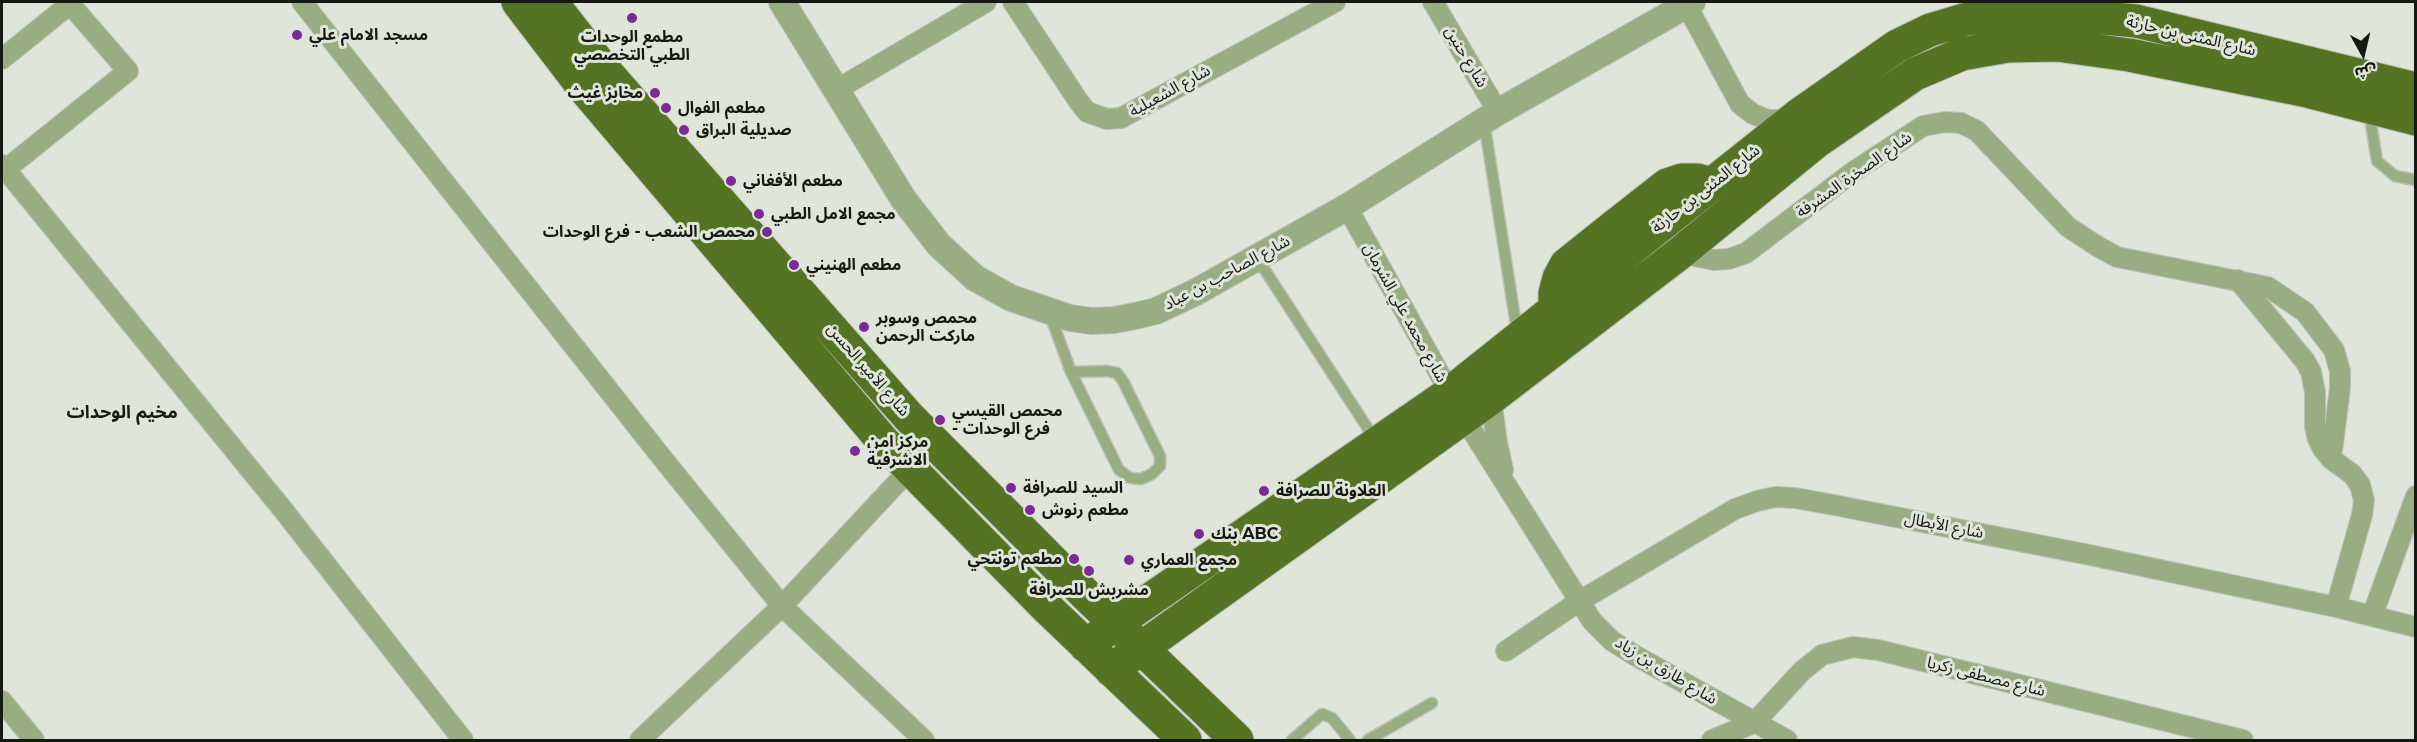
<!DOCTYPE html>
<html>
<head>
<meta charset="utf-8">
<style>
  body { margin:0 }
  #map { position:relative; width:2417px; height:742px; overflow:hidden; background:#dfe5d9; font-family:Montserrat,"Noto Sans Arabic",sans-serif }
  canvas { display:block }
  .frame { position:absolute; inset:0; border:3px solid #161814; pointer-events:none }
  .north { position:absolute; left:2333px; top:24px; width:60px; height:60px; -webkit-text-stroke:4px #dfe5d9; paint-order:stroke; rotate:172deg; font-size:16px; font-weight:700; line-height:24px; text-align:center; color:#161814 }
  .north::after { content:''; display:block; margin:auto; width:21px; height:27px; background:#161814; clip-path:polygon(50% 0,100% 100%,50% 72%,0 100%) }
</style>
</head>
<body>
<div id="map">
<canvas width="2417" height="742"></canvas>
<div class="frame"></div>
<div class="north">ش</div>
</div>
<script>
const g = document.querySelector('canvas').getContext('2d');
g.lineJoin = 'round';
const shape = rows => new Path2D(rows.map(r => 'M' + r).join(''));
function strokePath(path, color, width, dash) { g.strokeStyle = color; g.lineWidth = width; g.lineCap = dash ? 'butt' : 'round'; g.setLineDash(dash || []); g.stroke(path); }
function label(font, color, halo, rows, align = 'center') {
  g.font = font + ' Montserrat,"Noto Sans Arabic",sans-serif'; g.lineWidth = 6; g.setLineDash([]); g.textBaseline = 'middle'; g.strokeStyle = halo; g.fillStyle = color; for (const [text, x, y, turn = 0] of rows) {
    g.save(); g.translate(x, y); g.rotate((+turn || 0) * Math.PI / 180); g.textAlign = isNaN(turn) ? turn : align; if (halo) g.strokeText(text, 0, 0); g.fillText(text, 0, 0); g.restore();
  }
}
const service = shape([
  [2369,111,2377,161,2395,176,2416,180],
  [1484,121,1517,331],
  [1257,258,1376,441],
  [1050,315,1071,372,1119,470,1130,478,1141,479,1152,474,1160,466,1160,456,1123,381,1117,373,1107,371,1071,372],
  [1292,740,1322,714,1332,718,1350,740],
  [1368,740,1432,703]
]);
const minor = shape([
  [302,2,659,454,782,606,924,740],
  [1013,2,1079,102,1087,112,1107,119,1121,118,1335,2],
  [1433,2,1498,112],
  [1687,6,1740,104,1753,114,1768,120,1785,120,1792,117],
  [2,59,70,4,128,71,5,170],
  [836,90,986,2],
  [2,165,284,511,463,740],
  [1347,207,1464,418,1592,621,1612,641,1636,656,1787,740],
  [1680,253,1714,260,1729,259,1746,253,1853,172,1923,126,1945,122,1961,123,1977,131,2068,227,2097,246,2117,257,2268,287,2305,312,2334,350,2340,371,2340,388,2331,459],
  [2238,280,2305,361,2311,372,2315,392,2315,427,2318,439,2323,449,2331,459,2352,474,2360,485,2364,500,2362,515,2336,607],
  [1491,398,1497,443,1503,470],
  [2372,616,2416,496],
  [1506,651,1578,602,1735,509,1757,501,1775,497,1795,498,1834,505,2085,554,2336,607,2416,627],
  [2,701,34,740],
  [640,740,782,606,909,470],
  [1712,740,1754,723,1802,671,1822,655,1853,647,1878,650,2243,740]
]);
const tertiary = shape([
  [782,2,904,200,939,245,975,278,1011,298,1070,318,1092,321,1114,320,1135,316,1156,311,1196,292,1347,207,1498,112,1692,2]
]);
const trunk = shape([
  [518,2,583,87,882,440,1044,605,1185,740],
  [551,2,605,71,908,416,1085,594,1237,740],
  [1555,309,1555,293,1559,278,1566,265,1611,229,1667,185,1682,180,1697,180,1712,184],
  [1086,646,1116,623,1450,393,1800,114,1897,46,1930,30,1967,19,2016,14,2060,14,2136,21,2416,89],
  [1111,670,1491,398,1680,253,1816,142,1915,74,1962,54,2008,46,2057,45,2129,55,2303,90,2416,119]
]);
strokePath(service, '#bbc0b6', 13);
strokePath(minor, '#bbc0b6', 22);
strokePath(tertiary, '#bbc0b6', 28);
strokePath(trunk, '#bbc0b6', 35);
strokePath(service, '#99ad83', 10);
strokePath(minor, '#99ad83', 20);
strokePath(tertiary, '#99ad83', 26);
strokePath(trunk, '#547424', 33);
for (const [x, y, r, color] of [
  [632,18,6,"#7d2999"],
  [297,35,6,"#7d2999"],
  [655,93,6,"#7d2999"],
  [666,108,6,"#7d2999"],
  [684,130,6,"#7d2999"],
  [731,181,6,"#7d2999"],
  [759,214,6,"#7d2999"],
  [767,232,6,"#7d2999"],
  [794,265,6,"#7d2999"],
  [864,327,6,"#7d2999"],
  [940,420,6,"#7d2999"],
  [855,451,6,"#7d2999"],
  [1011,488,6,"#7d2999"],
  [1264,491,6,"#7d2999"],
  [1030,510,6,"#7d2999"],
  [1199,534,6,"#7d2999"],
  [1074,559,6,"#7d2999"],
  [1129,560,6,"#7d2999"],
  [1089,571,6,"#7d2999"]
]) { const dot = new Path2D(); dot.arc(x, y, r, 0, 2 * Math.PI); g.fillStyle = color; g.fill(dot); strokePath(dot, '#dfe5d9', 2); }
label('bold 16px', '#161814', '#dfe5d9', [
  ["مسجد الامام علي",309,35],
  ["مطمع الوحدات",632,37,"center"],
  ["الطبي التخصصي",632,55,"center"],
  ["مخابز غيث",643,93,"right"],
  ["مطعم الفوال",678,108],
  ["صديلية البراق",696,130],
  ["مطعم الأفغاني",743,181],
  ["مجمع الامل الطبي",771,214],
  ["محمص الشعب - فرع الوحدات",755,232,"right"],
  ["مطعم الهنيني",806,265],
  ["محمص وسوبر",876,318],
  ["ماركت الرحمن",876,336],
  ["محمص القيسي",952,411],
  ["- فرع الوحدات",952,429],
  ["مركز امن",867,442],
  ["الاشرفية",867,460],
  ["السيد للصرافة",1023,488],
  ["العلاونة للصرافة",1276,491],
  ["مطعم رنوش",1042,510],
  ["بنك ABC",1211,534],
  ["مطعم تونتحي",1062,559,"right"],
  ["مجمع العماري",1141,560],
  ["مشربش للصرافة",1089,590,"center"]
], 'left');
label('16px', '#161814', '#dfe5d9', [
  ["شارع المثنى بن حارثة",2191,36,13],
  ["شارع حنين",1466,57,59],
  ["شارع الشعيلية",1170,91,-29],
  ["شارع الصخرة المشرفة",1854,175,-35],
  ["شارع المثنى بن حارثة",1706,189,-38],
  ["شارع الصاحب بن عباد",1227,273,-28],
  ["شارع محمد علي الشرمان",1405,313,61],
  ["شارع الأمير الحسن",868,370,49],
  ["شارع الأبطال",1944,526,11],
  ["شارع طارق بن زياد",1666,671,31],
  ["شارع مصطفى زكريا",1986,677,14]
]);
label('bold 18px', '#161814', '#dfe5d9', [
  ["مخيم الوحدات",122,413]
]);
</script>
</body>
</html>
